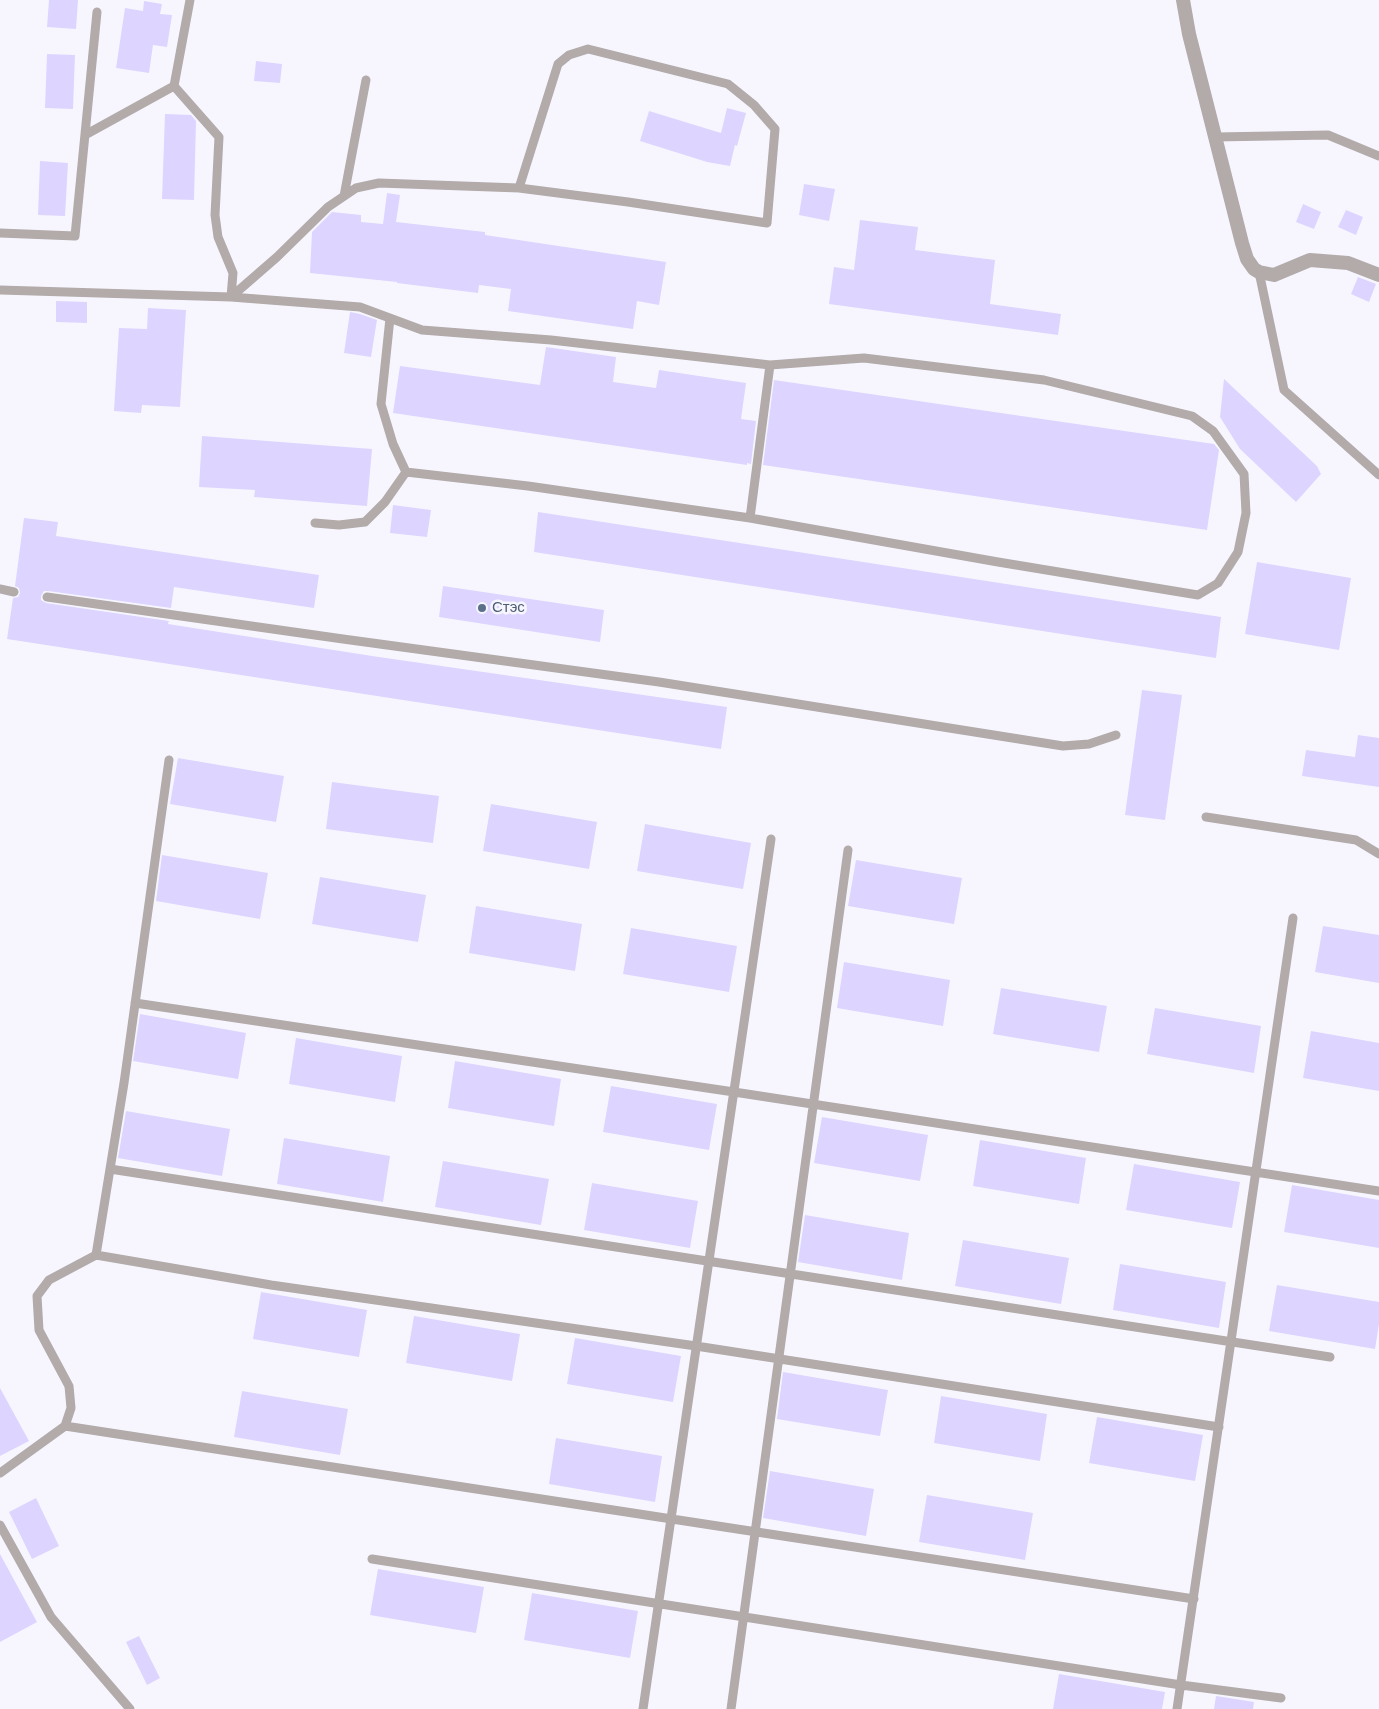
<!DOCTYPE html>
<html>
<head>
<meta charset="utf-8">
<style>
  body { margin:0 }
  canvas { display:block; background:#f7f6ff }
</style>
</head>
<body>
<canvas width="1379" height="1709"></canvas>
<script>
const g = document.querySelector('canvas').getContext('2d');
g.lineJoin = 'round';
function fillPath(path, color) { g.fillStyle = color; g.fill(path, 'evenodd'); }
const shape = rows => new Path2D(rows.map(r => 'M' + r).join(''));
function strokePath(path, color, width, dash) { g.strokeStyle = color; g.lineWidth = width; g.lineCap = dash ? 'butt' : 'round'; g.setLineDash(dash || []); g.stroke(path); }
function label(font, color, halo, rows, align = 'center') {
  g.font = font + ' Arial,sans-serif'; g.lineWidth = 5; g.setLineDash([]); g.textBaseline = 'middle'; g.strokeStyle = halo; g.fillStyle = color; for (const [text, x, y, turn = 0] of rows) {
    g.save(); g.translate(x, y); g.rotate((+turn || 0) * Math.PI / 180); g.textAlign = isNaN(turn) ? turn : align; if (halo) g.strokeText(text, 0, 0); g.fillText(text, 0, 0); g.restore();
  }
}
fillPath(shape([
  [49,0,78,0,76,29,47,27],
  [144,1,162,4,160,14,172,15,167,47,153,45,149,73,116,68,125,8,143,11],
  [47,54,75,55,73,109,45,108],
  [256,61,282,64,280,83,254,81],
  [727,108,746,113,737,146,735,145,730,166,707,162,640,141,649,111,721,133],
  [165,114,191,115,196,121,194,200,162,199],
  [40,161,68,163,65,216,38,215],
  [804,184,835,189,829,221,799,215],
  [387,193,400,195,396,222,485,232,485,235,666,262,659,305,637,301,633,329,508,311,511,289,479,285,478,293,397,283,397,282,310,273,312,232,332,212,361,215,361,222,383,224],
  [1303,204,1321,212,1314,229,1296,222],
  [1346,210,1363,217,1356,235,1338,227],
  [860,220,918,227,915,250,995,260,990,304,1061,314,1058,335,829,304,834,267,854,270],
  [1358,277,1376,284,1369,302,1351,294],
  [56,301,87,302,87,323,56,322],
  [148,308,186,310,180,407,142,405,141,413,114,411,119,328,147,329],
  [350,312,360,314,377,320,371,357,344,353],
  [546,347,616,357,613,382,656,388,659,370,746,383,741,419,756,421,751,464,747,463,747,465,393,413,400,366,540,385],
  [1224,379,1317,466,1321,474,1296,502,1240,449,1220,417],
  [774,380,1214,444,1219,450,1207,530,763,465],
  [202,436,372,449,367,506,254,497,255,490,199,487],
  [393,505,431,510,427,537,390,533],
  [538,512,1221,617,1216,658,534,552],
  [24,518,58,522,56,536,319,575,314,608,174,587,171,608,48,591,44,591,41,596,41,600,46,603,169,621,168,624,372,656,727,707,721,749,7,639,13,598,18,597,20,593,19,588,15,586],
  [1257,562,1351,578,1339,650,1245,634],
  [443,586,604,610,600,642,439,617],
  [1142,690,1182,695,1165,820,1125,815],
  [1358,735,1379,738,1379,787,1302,776,1306,750,1355,757],
  [178,758,284,776,276,822,170,804],
  [332,782,439,796,433,843,326,829],
  [491,804,597,822,589,869,483,851],
  [645,824,751,843,743,889,637,871],
  [162,855,268,873,260,919,156,901],
  [856,860,962,878,954,924,848,906],
  [320,877,426,895,418,942,312,924],
  [476,906,582,924,575,971,469,953],
  [1323,926,1379,935,1379,983,1315,972],
  [631,928,737,946,729,992,623,974],
  [844,962,950,980,943,1026,837,1008],
  [1001,988,1107,1006,1099,1052,993,1034],
  [1155,1008,1261,1026,1254,1073,1147,1054],
  [140,1014,246,1033,238,1079,133,1061],
  [1311,1031,1379,1043,1379,1091,1303,1078],
  [296,1038,402,1056,395,1102,289,1084],
  [455,1061,561,1079,554,1126,448,1108],
  [611,1086,717,1104,709,1150,603,1132],
  [126,1111,230,1129,222,1176,118,1158],
  [822,1117,928,1135,920,1181,814,1163],
  [284,1138,390,1156,383,1202,277,1184],
  [980,1140,1086,1158,1079,1204,973,1186],
  [443,1161,549,1179,541,1225,435,1207],
  [1134,1164,1240,1182,1232,1228,1126,1210],
  [592,1183,698,1201,690,1248,584,1230],
  [1292,1185,1379,1200,1379,1248,1284,1232],
  [805,1215,909,1233,902,1280,798,1262],
  [963,1240,1069,1258,1061,1304,955,1286],
  [1120,1264,1226,1282,1219,1328,1113,1310],
  [1277,1285,1379,1302,1379,1324,1375,1349,1269,1331],
  [261,1292,367,1310,359,1357,253,1339],
  [414,1316,520,1334,512,1381,406,1363],
  [575,1338,681,1356,673,1402,567,1384],
  [783,1372,888,1390,880,1436,777,1419],
  [0,1388,29,1441,0,1456],
  [242,1391,348,1409,340,1455,234,1437],
  [941,1396,1047,1414,1040,1461,934,1443],
  [1097,1417,1203,1435,1195,1481,1089,1463],
  [556,1438,662,1456,655,1502,549,1484],
  [770,1471,874,1489,866,1536,763,1518],
  [927,1495,1033,1513,1025,1560,919,1542],
  [36,1498,59,1546,32,1559,9,1512],
  [0,1554,37,1622,0,1642],
  [378,1569,484,1587,476,1633,370,1615],
  [532,1593,638,1611,630,1658,524,1640],
  [139,1636,160,1678,147,1685,126,1642],
  [1059,1674,1165,1692,1162,1709,1053,1709],
  [1216,1696,1254,1702,1253,1709,1214,1709]
]), '#ddd5ff');
strokePath(shape([
  [174,86,219,137,215,215,218,237,233,273,231,297],
  [85,135,174,86,190,0],
  [1215,137,1328,135,1379,156],
  [344,196,366,80],
  [0,233,75,236,97,12],
  [1259,272,1284,390,1379,475],
  [0,290,231,297,360,307,422,330,551,340,770,365,864,358,1044,380,1192,416,1213,431,1244,474,1246,513,1238,552,1218,583,1198,595,998,562,750,518,528,486,406,472],
  [231,297,277,257,328,207,356,188,379,183,519,188,628,202,767,223,775,129,754,105,728,84,588,49,569,55,558,64,519,188],
  [390,318,381,404,393,444,406,472],
  [750,518,770,365],
  [315,523,339,525,365,522,385,502,406,472],
  [0,589,14,592],
  [47,597,343,639,659,682,1063,746,1089,744,1116,735],
  [1206,817,1356,840,1379,854],
  [135,1003,734,1092,1379,1191],
  [110,1169,1330,1357],
  [96,1255,271,1285,696,1346,1219,1427],
  [65,1426,1194,1599],
  [0,1473,65,1426,71,1408,69,1386,39,1330,37,1296,49,1280,96,1255,124,1083,169,760],
  [0,1525,51,1617,130,1709],
  [372,1559,1181,1685,1281,1698],
  [643,1709,771,839],
  [731,1709,848,850],
  [1177,1709,1293,918]
]), '#b2abaa', 9);
strokePath(shape([
  [1183,0,1189,34,1242,243,1247,259,1254,269,1259,272,1274,275,1310,260,1348,263,1379,275]
]), '#b2abaa', 14);
for (const [x, y, r, color] of [
  [482,608,5,"#5c6f8a"]
]) { const dot = new Path2D(); dot.arc(x, y, r, 0, 2 * Math.PI); g.fillStyle = color; g.fill(dot); strokePath(dot, '#f7f6ff', 2); }
label('15px', '#4e5e75', '#f7f6ff', [
  ["Стэс",492,608]
], 'left');
</script>
</body>
</html>
